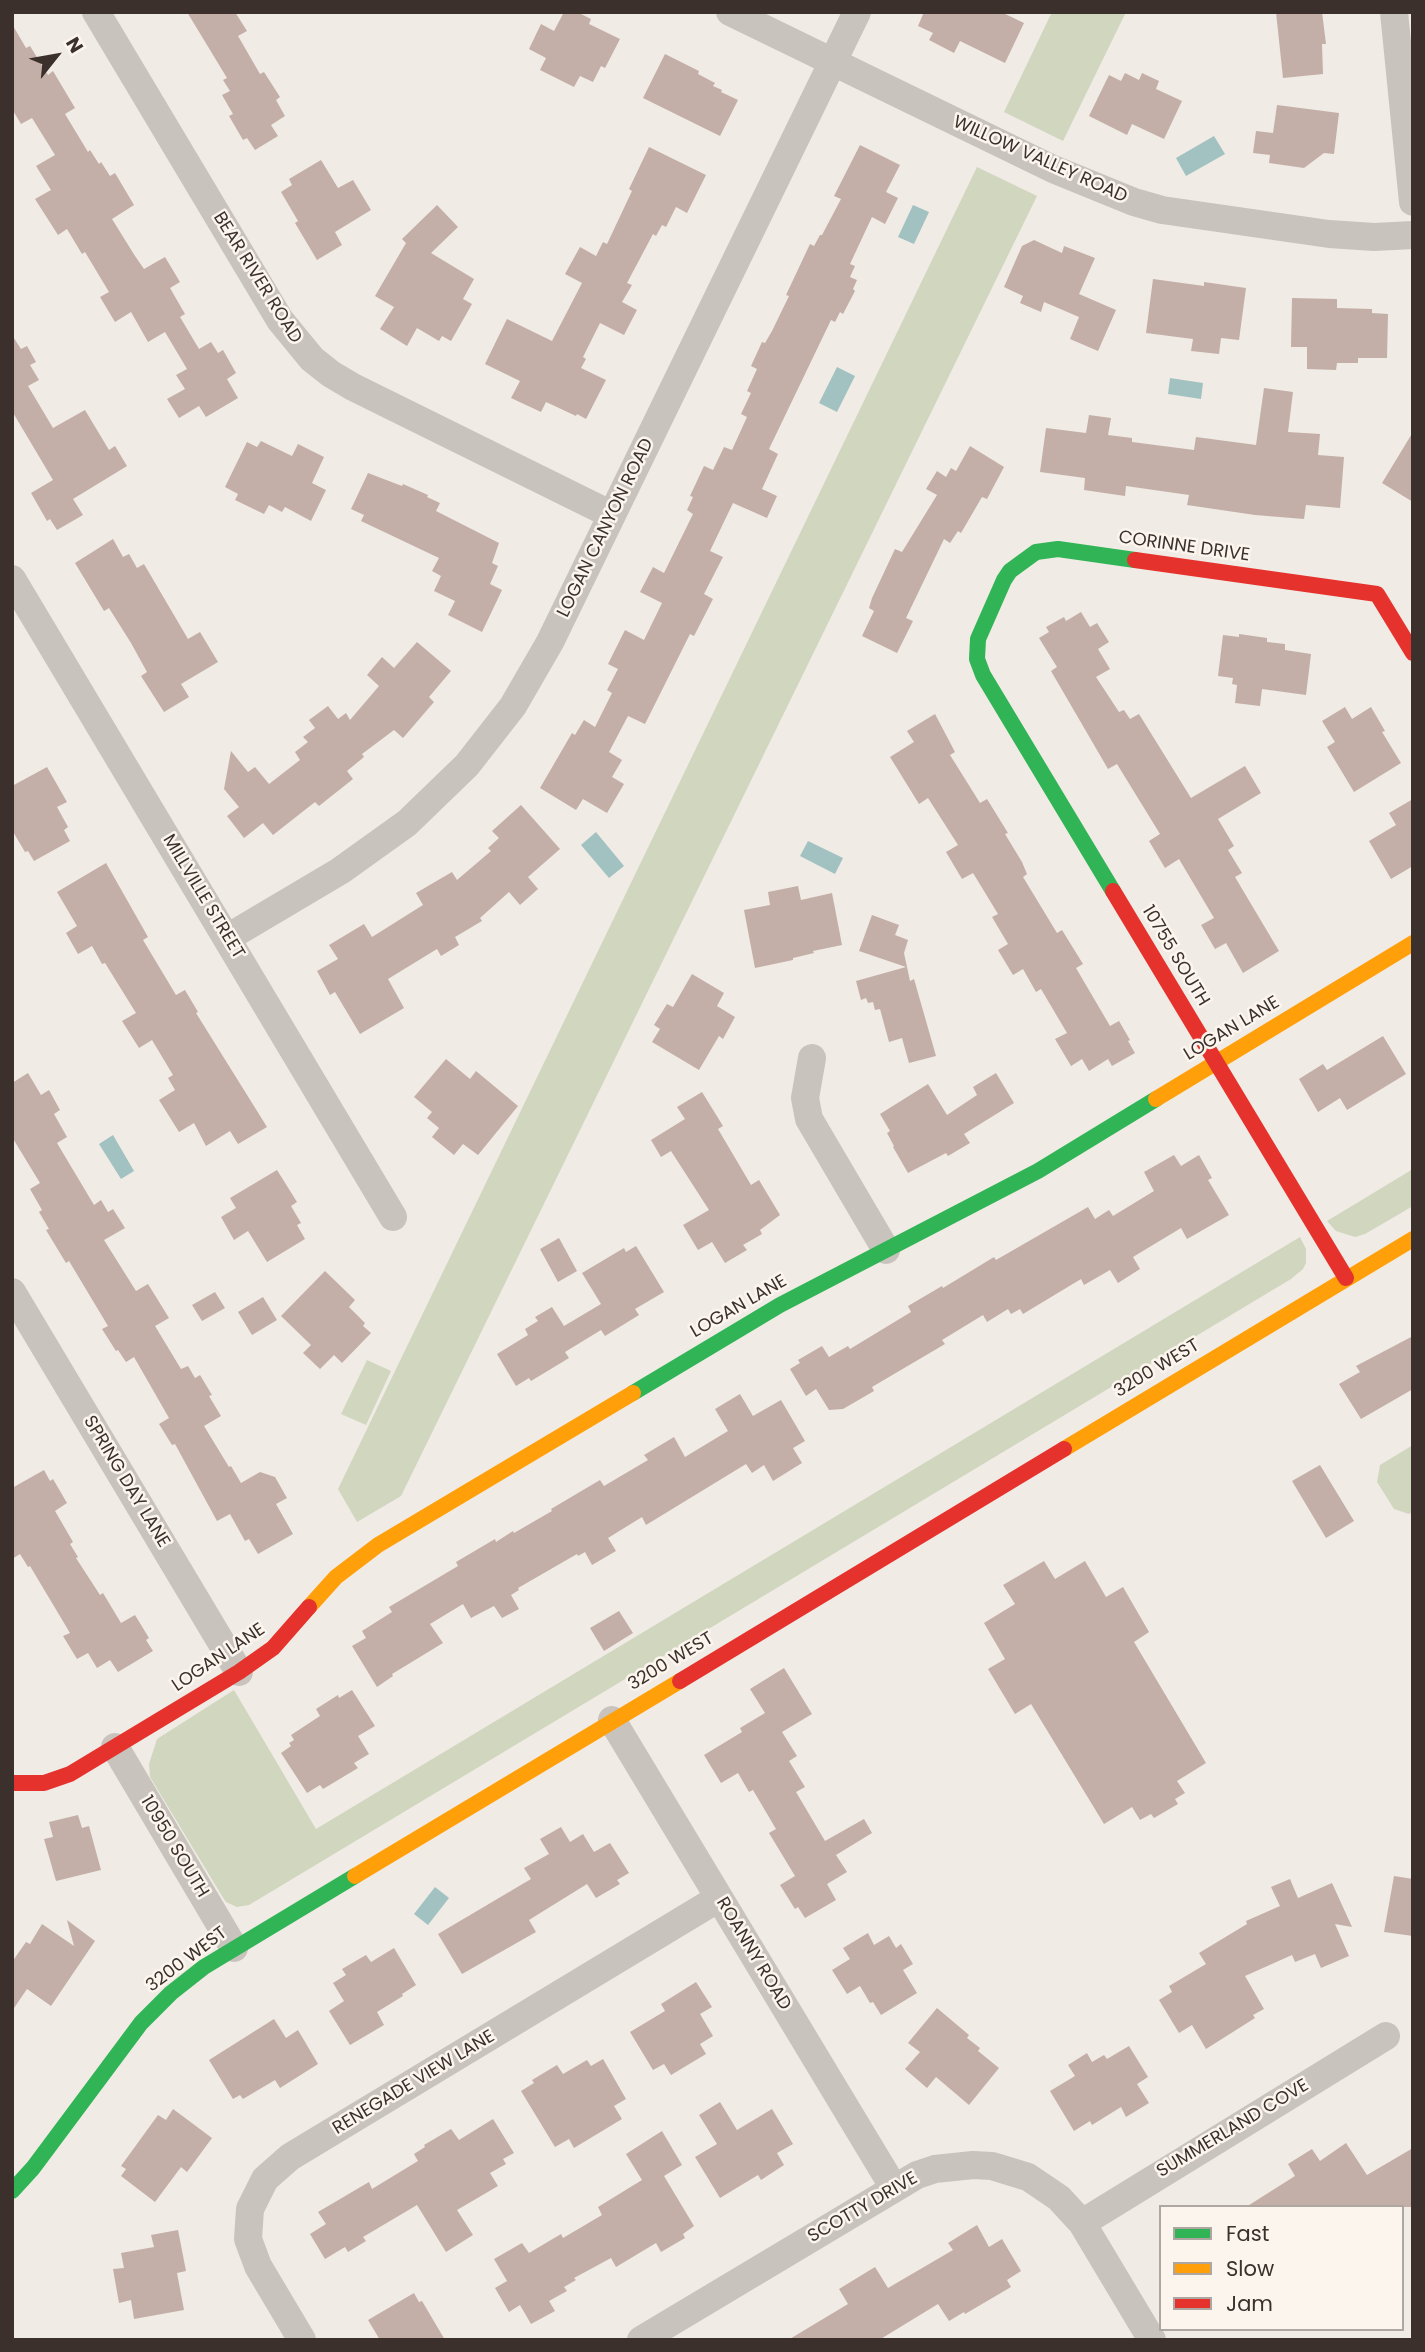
<!DOCTYPE html>
<html>
<head>
<meta charset="utf-8">
<style>
  body { margin:0 }
  #map { position:relative; width:1425px; height:2352px; overflow:hidden; background:#f0ebe5; font-family:Poppins,sans-serif }
  canvas { display:block }
  .frame { position:absolute; inset:0; border:14px solid #3b302b; pointer-events:none }
  .legend { position:absolute; left:1159px; top:2205px; width:245px; height:126px; box-sizing:border-box; background:#fbf5ee; border:2px solid #aea6a0; margin:0; padding:9px 12px; list-style:none; font-size:21px; color:#3b302b }
  .legend li { display:flex; align-items:center; gap:14px; height:35px }
  .legend b { width:35px; border:2px solid #aea6a0 }
  .north { position:absolute; left:21px; top:21px; width:70px; height:70px; -webkit-text-stroke:5px #fbf5ee; paint-order:stroke; rotate:59deg; font-size:19px; font-weight:700; line-height:28px; text-align:center; color:#3b302b }
  .north::after { content:''; display:block; margin:auto; width:24px; height:32px; background:#3b302b; clip-path:polygon(50% 0,100% 100%,50% 72%,0 100%) }
</style>
</head>
<body>
<div id="map">
<canvas width="1425" height="2352"></canvas>
<div class="frame"></div>
<ul class="legend">
<li><b style="height:9px;background:#30b455"></b>Fast</li>
<li><b style="height:9px;background:#ff9f0a"></b>Slow</li>
<li><b style="height:9px;background:#e5322d"></b>Jam</li>
</ul>
<div class="north">N</div>
</div>
<script>
const g = document.querySelector('canvas').getContext('2d');
g.lineJoin = 'round';
function fillPath(path, color) { g.fillStyle = color; g.fill(path, 'evenodd'); }
const shape = rows => new Path2D(rows.map(r => 'M' + r).join(''));
function strokePath(path, color, width, dash) { g.strokeStyle = color; g.lineWidth = width; g.lineCap = dash ? 'butt' : 'round'; g.setLineDash(dash || []); g.stroke(path); }
function label(font, color, halo, rows, align = 'center') {
  g.font = font + ' Poppins,sans-serif'; g.lineWidth = 5; g.setLineDash([]); g.textBaseline = 'middle'; g.strokeStyle = halo; g.fillStyle = color; for (const [text, x, y, turn = 0] of rows) {
    g.save(); g.translate(x, y); g.rotate((+turn || 0) * Math.PI / 180); g.textAlign = isNaN(turn) ? turn : align; if (halo) g.strokeText(text, 0, 0); g.fillText(text, 0, 0); g.restore();
  }
}
fillPath(shape([
  [1052,12,1126,12,1063,141,1004,112],
  [977,167,1037,196,401,1496,357,1522,338,1489],
  [1413,1169,1413,1206,1365,1234,1355,1237,1336,1231,1327,1221],
  [1300,1237,1306,1249,1306,1263,1303,1269,1291,1279,249,1905,237,1907,226,1902,222,1896,150,1777,149,1764,157,1739,234,1690,316,1829],
  [367,1360,391,1371,366,1425,341,1414],
  [1413,1445,1413,1511,1409,1514,1394,1509,1377,1482,1380,1465]
]), '#d1d6bf');
fillPath(shape([
  [1214,136,1225,154,1186,176,1176,158],
  [913,205,929,212,914,244,898,237],
  [837,367,855,376,837,412,819,403],
  [1170,378,1203,383,1201,399,1168,394],
  [596,832,624,866,609,878,581,845],
  [808,841,843,858,835,874,800,856],
  [113,1135,134,1171,121,1179,99,1144],
  [435,1887,449,1898,428,1925,414,1914]
]), '#a1c2c1');
fillPath(shape([
  [187,12,235,12,247,31,238,36,260,74,264,72,280,97,276,100,285,116,271,125,278,136,255,150,247,138,243,140,229,116,233,114,222,95,230,91,223,80,227,78],
  [564,12,577,12,591,19,589,24,620,39,605,68,601,66,593,82,580,76,574,87,540,70,546,58,529,49,541,24,554,31],
  [924,12,1001,12,1024,23,1005,63,960,41,954,53,929,40,933,33,918,26],
  [1276,12,1322,12,1326,44,1322,44,1323,74,1283,78],
  [12,24,26,48,30,46,48,75,53,71,75,108,65,114,88,152,90,150,99,164,101,162,110,176,115,173,134,205,112,219,135,256,144,269,165,257,180,282,170,288,185,314,180,317,199,349,211,342,218,353,223,350,236,373,227,379,238,398,206,417,199,406,179,418,167,399,185,389,176,375,187,369,165,332,148,342,131,312,115,322,100,297,109,292,85,252,82,254,67,229,58,235,35,199,51,190,36,166,55,155,32,118,21,124,12,109],
  [665,54,699,71,698,74,715,83,713,86,722,90,721,92,738,100,720,136,643,98],
  [1125,73,1139,80,1142,73,1159,81,1156,89,1182,101,1164,139,1132,124,1127,135,1089,116,1109,75,1121,81],
  [1277,105,1339,113,1334,154,1324,153,1304,168,1269,163,1270,155,1253,153,1256,131,1273,133],
  [860,145,900,165,886,192,898,198,885,224,872,217,850,264,855,266,850,277,857,280,853,289,855,291,843,314,840,312,835,322,831,320,769,449,778,454,762,489,777,496,767,518,733,503,710,551,723,557,704,594,713,599,694,636,690,634,645,724,628,716,609,752,622,760,612,777,624,784,607,813,583,799,576,810,540,788,572,733,575,735,584,720,595,727,612,693,607,690,618,669,608,664,625,630,644,640,662,603,640,592,653,567,664,573,693,514,687,510,693,497,690,496,704,466,713,470,724,447,732,450,747,417,741,414,751,393,747,391,757,369,751,366,762,342,765,343,772,331,789,296,786,295,810,244,814,246,820,235,822,235,841,199,834,196],
  [649,147,706,175,687,213,676,207,666,227,662,225,656,236,653,234,627,283,632,285,622,302,637,310,624,335,600,323,583,357,586,359,581,368,606,380,586,419,577,414,576,416,546,402,541,412,511,398,520,381,485,364,507,319,552,341,582,283,565,274,580,247,596,256,603,242,607,244,632,191,629,189],
  [321,160,338,188,353,180,371,210,335,232,342,245,317,260,295,223,298,221,281,192,292,185,289,179],
  [437,205,458,227,431,253,474,279,463,299,472,304,451,341,442,336,439,341,417,328,407,346,380,329,394,307,375,296,406,243,402,239],
  [1034,240,1062,253,1064,246,1095,258,1079,294,1116,310,1098,351,1070,339,1079,317,1044,302,1041,312,1020,303,1023,296,1004,287,1022,246],
  [1153,279,1204,286,1204,282,1246,288,1239,340,1221,338,1219,354,1191,351,1193,339,1146,333],
  [1292,298,1337,299,1337,308,1372,309,1372,313,1388,314,1387,358,1358,358,1358,363,1337,363,1336,370,1307,369,1307,347,1291,347],
  [12,335,21,349,27,346,36,362,30,365,39,380,28,386,53,428,85,410,109,450,115,446,127,466,73,499,83,515,57,530,50,519,47,521,31,493,53,480,12,411],
  [1264,388,1293,392,1288,432,1320,434,1318,455,1344,457,1340,508,1306,505,1304,519,1255,515,1187,505,1189,495,1126,486,1125,496,1084,490,1085,478,1040,472,1046,428,1086,433,1089,415,1111,418,1108,435,1132,438,1132,442,1194,450,1196,437,1256,445],
  [1413,432,1413,502,1382,483],
  [261,441,292,456,298,444,324,457,312,483,326,490,311,521,285,507,282,512,269,505,264,514,235,500,238,494,225,487,247,442,257,447],
  [970,446,1004,467,987,499,982,497,961,533,958,531,950,543,944,539,906,618,913,621,897,653,862,636,874,611,869,608,872,598,895,549,902,552,937,495,926,489,937,471,946,477,951,468,956,471],
  [368,473,402,486,403,484,428,495,427,497,440,503,436,511,499,543,492,563,498,566,490,584,502,590,482,632,448,615,455,601,434,591,441,576,432,571,439,558,361,521,364,515,351,509],
  [113,539,123,557,129,554,137,568,144,564,188,639,200,632,218,662,181,684,189,697,164,712,141,676,147,672,131,643,109,608,104,611,75,563],
  [1081,612,1090,627,1097,623,1109,642,1098,649,1110,669,1096,677,1119,712,1124,710,1130,719,1139,714,1191,798,1245,766,1261,793,1218,819,1234,846,1228,850,1242,873,1235,877,1279,951,1243,973,1226,943,1215,949,1201,925,1214,918,1179,859,1165,868,1149,841,1160,834,1117,764,1108,769,1051,671,1057,667,1039,638,1049,632,1046,627,1064,617,1066,621],
  [1239,634,1267,638,1267,642,1285,644,1285,650,1311,654,1306,695,1262,689,1260,706,1235,703,1237,685,1232,684,1233,678,1218,676,1223,635,1239,637],
  [417,642,451,671,429,697,434,702,403,738,394,730,362,754,364,757,347,771,353,779,319,806,315,802,273,835,263,823,244,838,227,816,239,807,224,789,231,751,248,772,255,767,269,784,300,760,295,752,308,742,303,737,315,728,309,720,328,706,338,719,346,713,350,720,379,686,367,675,382,657,394,668],
  [1345,707,1352,719,1371,707,1385,731,1382,732,1401,763,1354,792,1327,747,1335,742,1322,721],
  [935,714,955,752,950,755,980,803,987,799,1008,833,1005,834,1022,862,1027,874,1023,877,1057,933,1062,930,1083,964,1076,968,1110,1026,1119,1021,1130,1040,1128,1041,1135,1053,1112,1066,1108,1059,1089,1071,1082,1059,1071,1066,1055,1039,1067,1033,1041,989,1036,992,1023,969,1013,975,998,950,1008,944,992,917,998,914,973,873,962,879,946,852,958,845,928,798,919,804,890,757,914,742,907,731],
  [47,767,67,802,57,807,68,827,64,830,70,841,34,861,28,851,25,852,12,830,12,786],
  [1413,799,1413,866,1391,879,1369,841,1396,825,1389,813],
  [521,805,560,849,528,877,538,889,520,905,509,892,480,918,482,921,455,937,459,945,441,956,437,949,388,979,404,1008,360,1034,335,992,330,995,317,971,338,959,329,945,364,924,372,937,423,905,416,893,452,872,457,880,491,851,488,848,499,838,492,831],
  [106,863,148,937,143,940,176,995,185,990,198,1012,196,1013,267,1127,238,1144,230,1131,206,1146,194,1123,179,1132,159,1100,175,1090,168,1078,173,1075,152,1040,139,1048,122,1021,136,1013,105,963,102,964,92,946,78,954,66,933,77,926,57,892],
  [798,886,801,900,832,893,842,945,813,951,814,953,793,958,793,960,755,968,744,910,770,905,768,892],
  [872,915,899,925,895,935,908,940,904,953,910,981,914,979,936,1056,909,1063,902,1038,889,1042,880,1009,875,1010,873,1002,868,1003,866,998,861,1000,856,981,906,967,859,951],
  [692,974,724,993,717,1006,735,1017,723,1039,719,1036,699,1070,652,1042,660,1029,654,1025,667,1004,673,1007],
  [1383,1036,1406,1074,1347,1110,1340,1098,1318,1112,1299,1079,1323,1064,1327,1070],
  [446,1059,470,1079,476,1071,518,1106,478,1155,463,1144,454,1155,432,1137,439,1128,427,1118,432,1112,414,1097],
  [28,1073,41,1095,49,1090,60,1110,54,1114,67,1137,57,1143,94,1205,101,1200,108,1212,113,1209,125,1228,104,1240,136,1291,148,1284,169,1318,155,1326,181,1369,188,1366,195,1378,200,1375,212,1395,209,1396,221,1416,204,1426,229,1467,231,1466,241,1483,260,1472,275,1477,287,1498,276,1504,293,1534,258,1554,249,1539,245,1541,230,1514,217,1521,175,1444,172,1445,159,1424,169,1418,134,1357,126,1362,118,1350,116,1351,102,1329,108,1326,69,1261,66,1263,46,1230,49,1229,39,1212,42,1210,30,1189,40,1183,12,1137,12,1083],
  [996,1073,1014,1103,964,1134,970,1143,948,1156,946,1153,908,1173,893,1147,894,1146,887,1133,890,1131,880,1114,928,1084,947,1115,977,1095,973,1087],
  [702,1092,723,1126,718,1129,751,1185,759,1180,780,1215,760,1230,762,1234,743,1245,747,1250,725,1263,712,1242,698,1250,683,1225,709,1210,671,1151,661,1157,651,1140,685,1119,677,1107],
  [1174,1155,1181,1166,1199,1155,1212,1178,1208,1180,1229,1215,1187,1239,1181,1228,1133,1257,1140,1269,1118,1283,1110,1270,1084,1285,1081,1279,1023,1314,1020,1309,1011,1314,1008,1309,987,1322,983,1315,942,1340,945,1344,872,1387,874,1391,843,1409,829,1410,816,1389,806,1396,790,1369,800,1363,798,1360,822,1346,829,1357,848,1346,850,1349,911,1312,908,1306,942,1286,943,1288,994,1257,996,1260,1088,1207,1095,1219,1109,1210,1113,1216,1154,1191,1144,1172],
  [277,1170,297,1202,291,1206,301,1223,297,1225,305,1239,267,1262,248,1231,234,1240,221,1217,236,1208,230,1198],
  [559,1238,577,1271,558,1282,540,1249],
  [636,1246,664,1292,635,1309,639,1315,605,1336,601,1330,565,1352,569,1358,531,1381,529,1378,516,1386,497,1354,528,1335,525,1329,538,1321,535,1317,552,1307,564,1326,601,1304,582,1273,624,1248,626,1252],
  [325,1271,355,1300,349,1307,365,1323,363,1326,371,1333,342,1363,334,1355,320,1369,303,1353,311,1345,281,1316],
  [215,1292,225,1308,202,1321,192,1305],
  [263,1297,277,1320,252,1335,238,1312],
  [1413,1336,1413,1389,1361,1419,1339,1384,1360,1372,1356,1366],
  [740,1394,753,1416,781,1400,805,1441,793,1448,802,1463,773,1481,764,1465,752,1473,746,1464,646,1525,642,1517,608,1538,616,1551,592,1565,585,1552,578,1556,577,1554,518,1588,519,1590,511,1595,519,1609,502,1618,494,1606,471,1618,463,1604,430,1624,443,1643,392,1674,393,1676,377,1687,352,1646,366,1638,362,1631,392,1612,389,1607,458,1566,456,1562,495,1539,496,1542,513,1531,514,1533,552,1511,551,1509,600,1480,604,1486,648,1460,644,1455,674,1437,685,1457,728,1431,715,1409],
  [1320,1465,1354,1521,1326,1538,1292,1481],
  [44,1470,50,1481,53,1479,67,1503,55,1511,73,1542,70,1544,78,1557,76,1558,100,1595,103,1593,121,1623,135,1615,149,1638,146,1640,153,1651,118,1672,110,1660,97,1668,88,1653,77,1659,63,1636,70,1633,30,1566,28,1567,20,1554,12,1559,12,1488],
  [1044,1561,1055,1579,1085,1561,1106,1597,1123,1587,1149,1632,1134,1642,1206,1763,1177,1781,1185,1793,1175,1799,1178,1804,1154,1818,1151,1814,1140,1820,1132,1807,1104,1824,1031,1704,1015,1714,988,1669,1005,1659,984,1623,1015,1604,1003,1585],
  [619,1611,633,1633,604,1651,590,1628],
  [784,1668,812,1714,782,1732,797,1756,789,1761,805,1787,796,1792,825,1841,864,1819,872,1833,836,1855,847,1872,827,1884,836,1900,805,1918,798,1907,795,1909,780,1885,795,1876,769,1833,776,1829,753,1790,749,1792,738,1773,721,1783,704,1755,742,1732,740,1728,765,1713,750,1689],
  [352,1690,375,1726,358,1736,369,1754,354,1763,358,1768,323,1789,320,1785,307,1793,281,1753,291,1746,289,1743,294,1740,291,1735,320,1716,316,1709,338,1695,339,1698],
  [78,1815,82,1828,89,1826,101,1870,56,1881,44,1839,53,1837,49,1822],
  [561,1827,570,1842,583,1834,594,1852,610,1843,629,1873,617,1880,620,1884,596,1898,587,1884,529,1920,536,1932,462,1974,438,1934,531,1879,524,1868,549,1854,540,1839],
  [1394,1876,1413,1879,1413,1936,1384,1932],
  [1290,1879,1298,1898,1332,1883,1352,1927,1335,1924,1349,1956,1321,1968,1315,1954,1295,1962,1292,1955,1245,1976,1264,2009,1253,2015,1255,2018,1206,2049,1192,2025,1179,2033,1159,2000,1172,1992,1169,1986,1206,1964,1199,1953,1247,1924,1246,1921,1280,1906,1271,1887],
  [67,1920,95,1941,51,2006,27,1989,12,2011,12,1962,26,1942,30,1944,42,1924,74,1946],
  [868,1933,874,1945,889,1936,896,1948,901,1944,913,1964,903,1970,917,1993,881,2015,873,2002,870,2003,860,1986,847,1994,832,1970,850,1959,843,1948],
  [394,1948,416,1985,402,1994,403,1996,377,2012,384,2025,350,2045,329,2011,344,2001,333,1983,346,1975,342,1969,366,1955,371,1962],
  [696,1982,712,2007,700,2014,713,2036,700,2044,706,2054,671,2075,664,2064,653,2070,630,2032,665,2011,661,2004],
  [937,2008,969,2035,967,2038,980,2048,978,2051,999,2068,969,2105,936,2077,927,2088,905,2069,920,2052,908,2043],
  [274,2019,286,2038,298,2030,318,2064,280,2088,275,2080,243,2099,240,2095,233,2099,209,2060],
  [1129,2046,1148,2077,1137,2084,1149,2103,1126,2117,1121,2107,1092,2125,1090,2121,1074,2131,1050,2091,1075,2076,1068,2065,1087,2053,1092,2062,1104,2055,1107,2059],
  [603,2059,626,2099,614,2106,622,2119,574,2148,569,2139,555,2147,521,2091,534,2083,532,2080,557,2065,563,2074,587,2060,591,2066],
  [720,2102,737,2130,772,2109,793,2144,777,2153,784,2165,761,2180,758,2175,720,2198,695,2157,717,2144,699,2115],
  [173,2109,212,2138,187,2172,181,2167,155,2202,121,2176,126,2169,121,2166,158,2115,166,2120],
  [493,2119,514,2153,503,2159,506,2164,490,2173,498,2186,457,2210,473,2235,446,2252,417,2205,363,2237,366,2241,348,2252,345,2247,325,2259,310,2234,326,2224,318,2212,369,2182,372,2189,418,2161,414,2154,425,2147,424,2145,451,2129,459,2140],
  [662,2131,682,2165,664,2176,694,2226,683,2234,685,2238,661,2252,656,2243,616,2267,611,2258,574,2278,576,2280,564,2287,567,2291,549,2301,555,2311,531,2324,520,2305,509,2312,495,2288,507,2281,494,2259,522,2243,529,2253,561,2234,563,2238,602,2215,598,2207,642,2180,626,2154],
  [1346,2143,1367,2175,1413,2148,1413,2207,1246,2207,1295,2176,1288,2164,1312,2149,1320,2161],
  [977,2225,989,2247,1002,2239,1021,2271,1007,2280,1011,2287,965,2314,964,2312,949,2321,938,2304,879,2340,788,2340,848,2304,839,2289,875,2267,888,2288,953,2250,948,2243],
  [178,2230,186,2271,177,2273,184,2310,134,2319,131,2300,119,2303,113,2269,124,2268,121,2253,154,2247,151,2235],
  [414,2293,419,2302,422,2301,445,2340,380,2340,368,2320]
]), '#c3afa7');
strokePath(shape([
  [96,12,280,320,312,359,331,374,353,387,612,515],
  [730,12,1053,169,1134,202,1162,210,1329,234,1374,237,1413,235],
  [1394,12,1413,202],
  [12,579,393,1217],
  [227,938,340,871,407,823,467,765,513,706,550,642,857,12],
  [812,1058,805,1098,809,1119,886,1250],
  [12,1292,239,1672],
  [612,1720,894,2188],
  [115,1747,234,1948],
  [1082,2223,1386,2036],
  [302,2340,258,2266,248,2239,250,2209,265,2179,290,2157,719,1898],
  [641,2340,917,2175,935,2169,973,2165,992,2166,1028,2177,1059,2198,1082,2223,1152,2340]
]), '#c9c3be', 28);
strokePath(shape([
  [1113,891,983,675,977,659,978,639,1004,580,1010,571,1036,552,1058,549,1135,560],
  [633,1393,780,1305,1038,1171,1156,1099],
  [12,2191,33,2168,141,2023,171,1993,204,1967,355,1876]
]), '#30b455', 16);
strokePath(shape([
  [1156,1099,1413,943],
  [1064,1449,1413,1239],
  [309,1607,336,1577,378,1545,633,1393],
  [355,1876,680,1681]
]), '#ff9f0a', 16);
strokePath(shape([
  [1135,560,1377,594,1413,653],
  [1113,891,1346,1278],
  [680,1681,1064,1449],
  [12,1783,44,1783,70,1774,239,1672,273,1648,309,1607]
]), '#e5322d', 16);
label('18px', '#3b302b', '#fbf5ee', [
  ["WILLOW VALLEY ROAD",1040,160,24],
  ["BEAR RIVER ROAD",257,278,58],
  ["LOGAN CANYON ROAD",606,528,-64],
  ["CORINNE DRIVE",1184,547,8],
  ["MILLVILLE STREET",203,897,59],
  ["10755 SOUTH",1175,956,59],
  ["LOGAN LANE",1232,1029,-31],
  ["LOGAN LANE",739,1307,-30],
  ["3200 WEST",1157,1369,-31],
  ["SPRING DAY LANE",126,1482,59],
  ["LOGAN LANE",219,1658,-34],
  ["3200 WEST",671,1662,-31],
  ["10950 SOUTH",174,1847,59],
  ["ROANNY ROAD",753,1954,59],
  ["3200 WEST",187,1960,-37],
  ["RENEGADE VIEW LANE",414,2083,-31],
  ["SUMMERLAND COVE",1233,2129,-31],
  ["SCOTTY DRIVE",863,2208,-30]
]);
</script>
</body>
</html>
